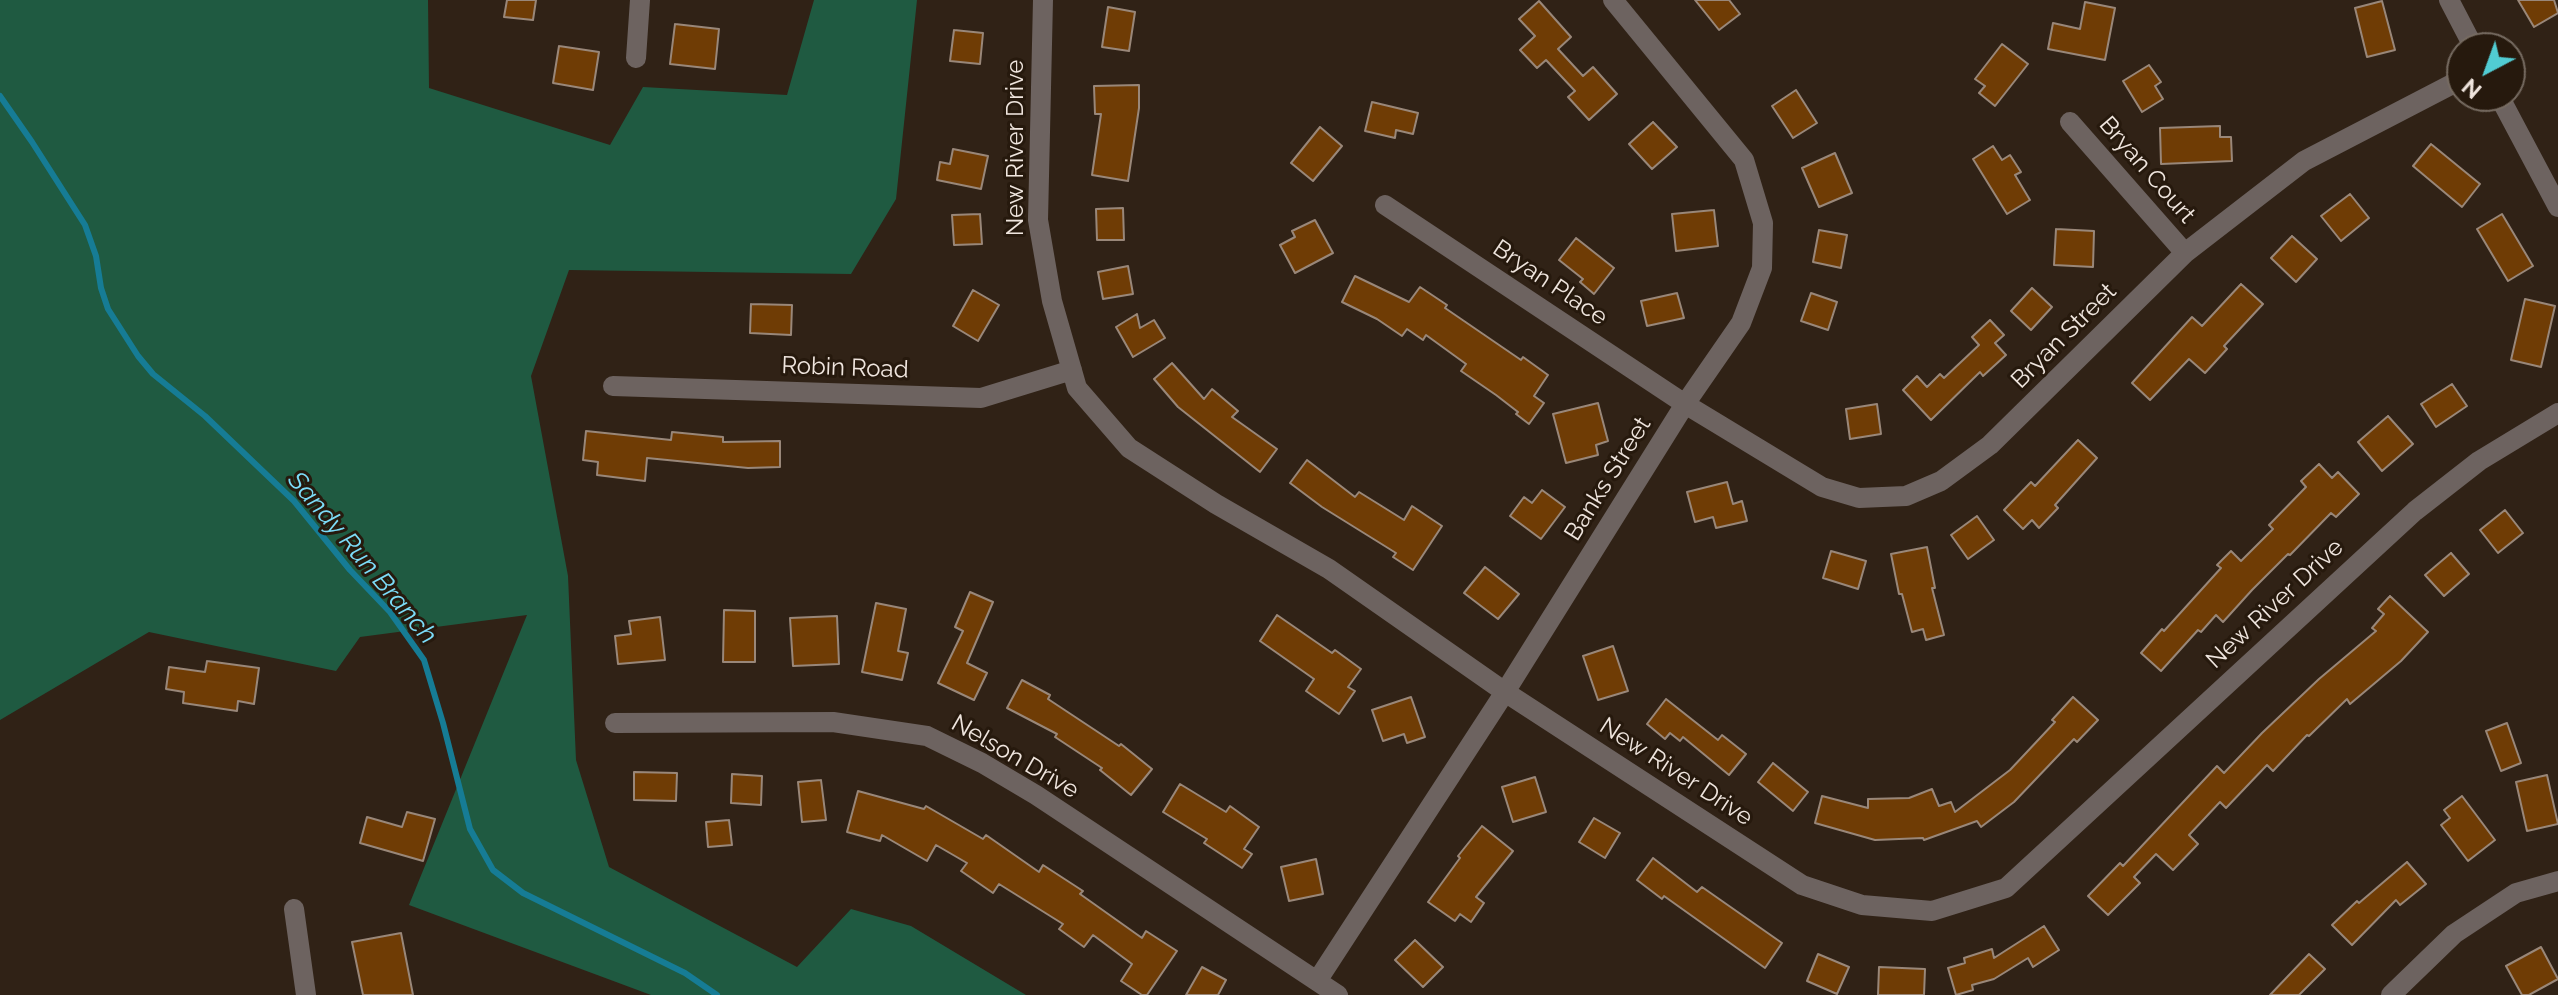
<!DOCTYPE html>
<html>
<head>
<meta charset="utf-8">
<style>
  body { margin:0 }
  #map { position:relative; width:2558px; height:995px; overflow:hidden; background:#302216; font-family:Raleway,sans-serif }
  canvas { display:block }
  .north { position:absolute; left:2446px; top:32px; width:80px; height:80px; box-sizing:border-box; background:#26190d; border:2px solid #766b61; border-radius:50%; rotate:221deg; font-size:22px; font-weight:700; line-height:32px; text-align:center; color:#efe5de }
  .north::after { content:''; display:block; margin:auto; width:28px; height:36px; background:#51ccd3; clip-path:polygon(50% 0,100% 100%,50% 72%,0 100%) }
</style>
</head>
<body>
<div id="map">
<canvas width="2558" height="995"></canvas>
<div class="north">N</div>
</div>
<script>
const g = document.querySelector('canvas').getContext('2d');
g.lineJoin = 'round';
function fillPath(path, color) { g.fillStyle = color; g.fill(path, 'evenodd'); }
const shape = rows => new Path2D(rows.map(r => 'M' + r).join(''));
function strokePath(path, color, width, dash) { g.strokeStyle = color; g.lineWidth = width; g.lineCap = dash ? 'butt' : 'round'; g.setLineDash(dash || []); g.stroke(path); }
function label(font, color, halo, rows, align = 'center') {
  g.font = font + ' Raleway,sans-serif'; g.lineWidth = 6; g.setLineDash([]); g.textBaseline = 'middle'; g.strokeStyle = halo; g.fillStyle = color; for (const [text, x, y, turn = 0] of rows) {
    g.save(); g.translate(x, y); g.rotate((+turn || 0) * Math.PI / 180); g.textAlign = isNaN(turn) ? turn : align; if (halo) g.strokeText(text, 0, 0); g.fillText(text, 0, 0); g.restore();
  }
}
fillPath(shape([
  [0,0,428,0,429,88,610,145,643,87,787,95,814,0,917,0,896,199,851,274,569,270,531,376,568,576,576,760,609,867,797,967,851,909,911,926,1026,995,651,995,409,905,527,615,360,637,336,671,149,632,0,720]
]), '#1f5a41');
strokePath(shape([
  [0,96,32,142,85,225,96,256,101,288,108,309,138,356,153,374,205,416,294,501,350,570,390,612,424,660,443,723,470,829,493,870,523,893,685,973,717,995]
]), '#167c95', 6);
const building = shape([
  [507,0,536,0,533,20,504,17,507,0],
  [1695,0,1729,0,1740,14,1719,30,1695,0],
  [2518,0,2554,0,2558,13,2534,27,2518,0],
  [1539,1,1571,37,1558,49,1583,76,1593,67,1617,94,1589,120,1568,97,1575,91,1546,60,1537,68,1520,50,1535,36,1519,19,1539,1],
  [2382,1,2395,50,2367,57,2355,8,2382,1],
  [2085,2,2115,8,2105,60,2048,49,2053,23,2080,29,2085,2],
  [1108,7,1135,12,1129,51,1102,47,1108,7],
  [675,24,719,29,715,69,670,64,675,24],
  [954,30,983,33,980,64,950,61,954,30],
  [2002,44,2028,64,1995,106,1979,93,1985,86,1975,79,2002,44],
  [559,46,599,52,593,90,553,83,559,46],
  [2149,65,2161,82,2155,86,2163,99,2142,112,2123,81,2149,65],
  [1139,85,1139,108,1128,181,1092,175,1101,114,1095,114,1094,86,1139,85],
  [1796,90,1817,123,1793,138,1772,106,1796,90],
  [1372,102,1418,113,1413,134,1396,130,1395,138,1365,131,1372,102],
  [1653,122,1677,147,1652,169,1629,144,1653,122],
  [2220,126,2220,137,2231,137,2232,161,2161,164,2160,128,2220,126],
  [1320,127,1342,146,1313,181,1291,163,1320,127],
  [2431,144,2480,184,2462,207,2413,166,2431,144],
  [1993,146,2002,160,2010,155,2021,172,2015,175,2030,200,2007,214,1973,159,1993,146],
  [953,149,988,156,981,189,937,180,940,162,950,164,953,149],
  [1835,153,1852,193,1819,207,1802,168,1835,153],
  [2350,194,2369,218,2341,241,2321,216,2350,194],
  [1123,208,1124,240,1097,240,1096,209,1123,208],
  [1714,210,1718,246,1676,251,1672,214,1714,210],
  [980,214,982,244,954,245,952,215,980,214],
  [2502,214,2533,266,2508,281,2477,229,2502,214],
  [1315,220,1333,253,1295,273,1280,245,1295,237,1292,231,1315,220],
  [2056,229,2094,231,2093,267,2054,265,2056,229],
  [1819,230,1847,235,1841,268,1813,262,1819,230],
  [2292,236,2317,259,2296,282,2271,258,2292,236],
  [1576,238,1614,268,1594,294,1580,282,1583,279,1559,260,1576,238],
  [1128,266,1133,294,1103,299,1098,272,1128,266],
  [1355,276,1409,302,1420,287,1447,305,1445,308,1521,360,1523,357,1548,375,1534,396,1544,403,1529,424,1516,414,1518,412,1496,395,1461,371,1466,364,1426,335,1423,340,1407,329,1402,336,1377,319,1342,302,1355,276],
  [2241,284,2263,304,2224,346,2227,349,2205,373,2189,359,2150,400,2132,383,2192,317,2202,326,2241,284],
  [2032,288,2052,307,2031,330,2011,311,2032,288],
  [973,290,999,305,978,341,953,326,973,290],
  [1677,293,1684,318,1647,326,1641,301,1677,293],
  [1811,293,1837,302,1828,330,1801,321,1811,293],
  [2525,299,2555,306,2541,367,2511,360,2525,299],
  [751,304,792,305,791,335,750,333,751,304],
  [1137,314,1140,328,1154,320,1165,338,1133,357,1116,327,1137,314],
  [1990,320,2004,335,1995,343,2006,355,1983,376,1980,372,1931,420,1903,390,1917,376,1927,387,1940,374,1944,378,1979,345,1972,337,1990,320],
  [1172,363,1204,399,1212,389,1238,411,1232,417,1277,449,1260,472,1178,407,1154,379,1172,363],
  [2452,384,2467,406,2436,427,2421,404,2452,384],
  [1598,403,1608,441,1596,445,1598,455,1566,463,1553,414,1598,403],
  [1877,404,1881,434,1850,439,1846,409,1877,404],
  [2388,416,2413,444,2382,471,2358,442,2388,416],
  [586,431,671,440,672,432,723,437,723,442,780,441,780,467,748,468,647,458,645,481,597,475,598,462,583,460,586,431],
  [2078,440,2097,458,2055,505,2058,508,2039,528,2032,520,2023,529,2004,510,2031,482,2035,486,2078,440],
  [1307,460,1355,497,1359,492,1404,520,1412,506,1442,526,1413,570,1393,557,1396,553,1322,507,1290,483,1307,460],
  [2319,464,2332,478,2338,472,2359,494,2336,517,2331,513,2290,555,2288,554,2252,590,2223,622,2216,615,2201,632,2198,630,2161,671,2141,653,2162,629,2164,631,2221,568,2217,565,2231,551,2241,561,2273,529,2269,525,2306,487,2301,481,2319,464],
  [1727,482,1733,504,1742,501,1747,521,1716,528,1713,517,1695,522,1687,492,1727,482],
  [1542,490,1565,507,1541,539,1510,516,1524,497,1532,503,1542,490],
  [2505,510,2523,533,2498,553,2480,530,2505,510],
  [1977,516,1994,540,1968,559,1951,535,1977,516],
  [1927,547,1935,588,1932,588,1944,635,1926,640,1923,629,1912,632,1902,594,1899,594,1891,554,1927,547],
  [1831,551,1866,561,1858,589,1823,578,1831,551],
  [2451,553,2469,574,2444,596,2425,575,2451,553],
  [1485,567,1519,594,1498,619,1464,593,1485,567],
  [970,592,993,602,967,663,987,673,974,700,938,683,963,631,955,627,970,592],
  [2390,596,2428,632,2401,661,2350,704,2347,699,2309,736,2307,735,2273,771,2267,765,2226,808,2220,802,2189,835,2198,844,2173,870,2156,854,2134,877,2140,883,2108,915,2088,896,2120,863,2123,866,2217,766,2224,773,2262,733,2319,679,2376,631,2372,628,2384,614,2378,609,2390,596],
  [876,603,906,609,898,651,908,653,902,680,862,672,876,603],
  [724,610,755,611,755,662,723,662,724,610],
  [1277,615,1332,653,1335,650,1361,669,1348,687,1355,691,1339,714,1306,691,1314,679,1260,641,1277,615],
  [837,616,839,664,793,666,790,618,837,616],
  [660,617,665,660,618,664,615,636,631,634,629,621,660,617],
  [1613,646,1628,691,1598,700,1583,656,1613,646],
  [207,661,259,668,254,704,238,701,237,711,183,703,184,692,166,689,169,667,205,672,207,661],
  [1022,680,1050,695,1048,699,1119,746,1121,744,1152,769,1131,795,1100,770,1102,768,1055,737,1057,734,1007,708,1022,680],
  [1411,697,1425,737,1407,743,1404,734,1383,741,1372,710,1411,697],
  [2073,697,2098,720,2077,742,2074,739,2014,802,1981,827,1977,821,1924,840,1923,838,1875,840,1815,823,1822,796,1868,808,1868,799,1909,798,1932,789,1939,806,1951,802,1955,812,2010,770,2055,722,2052,720,2073,697],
  [1666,699,1718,740,1722,735,1746,754,1729,775,1683,737,1680,741,1670,733,1665,739,1647,724,1666,699],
  [2507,723,2521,763,2501,771,2486,731,2507,723],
  [1773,763,1808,792,1793,811,1758,782,1773,763],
  [634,772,677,773,676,801,634,800,634,772],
  [732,774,762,776,761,805,731,803,732,774],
  [2547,775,2558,824,2527,831,2516,782,2547,775],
  [1535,777,1546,812,1513,822,1502,787,1535,777],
  [821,780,826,820,802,822,798,782,821,780],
  [1180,784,1226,812,1230,806,1259,827,1244,849,1252,854,1242,868,1204,843,1207,839,1163,812,1180,784],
  [858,791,924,809,926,806,983,839,986,835,1039,872,1043,865,1083,891,1080,894,1142,938,1146,931,1177,951,1147,995,1142,995,1121,981,1132,964,1093,935,1084,947,1059,929,1063,924,999,884,993,893,961,871,967,863,936,845,927,861,882,835,880,841,847,832,858,791],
  [2462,796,2495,840,2468,861,2441,825,2450,818,2444,810,2462,796],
  [407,812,435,819,423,861,360,843,367,817,402,827,407,812],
  [1594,818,1620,833,1605,858,1579,842,1594,818],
  [729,820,732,845,708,847,706,822,729,820],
  [1482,826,1513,851,1476,897,1484,903,1471,922,1460,914,1455,921,1428,902,1460,858,1458,856,1482,826],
  [1653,858,1697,892,1702,887,1782,943,1765,968,1664,896,1662,899,1637,880,1653,858],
  [1316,859,1323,894,1289,901,1281,867,1316,859],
  [2407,862,2426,884,2400,905,2396,900,2352,945,2332,925,2357,901,2359,903,2407,862],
  [2044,926,2059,950,2033,967,2028,958,1994,979,1972,985,1973,990,1956,995,1948,968,1965,963,1964,958,1992,949,1994,958,2044,926],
  [401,933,413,995,363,995,352,942,401,933],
  [1415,940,1443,967,1423,987,1395,960,1415,940],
  [2541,947,2558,979,2529,995,2522,995,2506,966,2541,947],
  [1818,954,1849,967,1837,994,1807,981,1818,954],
  [2309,954,2325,969,2299,995,2270,995,2309,954],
  [1202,967,1226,980,1218,995,1186,995,1202,967],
  [1879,967,1925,969,1924,995,1878,995,1879,967]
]);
fillPath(building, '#6f3c05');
strokePath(building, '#998779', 2);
strokePath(shape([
  [1043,0,1038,220,1052,301,1077,388,1129,448,1216,504,1329,569,1505,692,1802,885,1862,905,1932,911,2006,888,2415,511,2479,461,2558,413],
  [2449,0,2474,48],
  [636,58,640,0],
  [2499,96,2558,207],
  [2070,122,2185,253],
  [1385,205,1685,404,1822,487,1859,498,1906,496,1941,481,1990,445,2185,253,2304,161,2462,79],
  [613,386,981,398,1072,370],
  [615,723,833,722,927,736,982,763,1036,795,1338,995],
  [294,909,306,995],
  [1317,981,1505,692,1685,404,1741,323,1762,268,1763,223,1744,160,1613,0],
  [2391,995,2454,934,2516,893,2558,881]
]), '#6d6360', 20);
label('24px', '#efe5de', '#26190d', [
  ["New River Drive",1016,148,-90],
  ["Bryan Court",2147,170,49],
  ["Bryan Place",1550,283,34],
  ["Bryan Street",2064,336,-45],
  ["Robin Road",845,368,2],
  ["Banks Street",1608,479,-58],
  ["New River Drive",2275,604,-43],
  ["Nelson Drive",1015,757,30],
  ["New River Drive",1676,772,33]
]);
label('italic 26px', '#7cdcf8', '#26190d', [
  ["Sandy Run Branch",362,558,50]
]);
</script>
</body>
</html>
